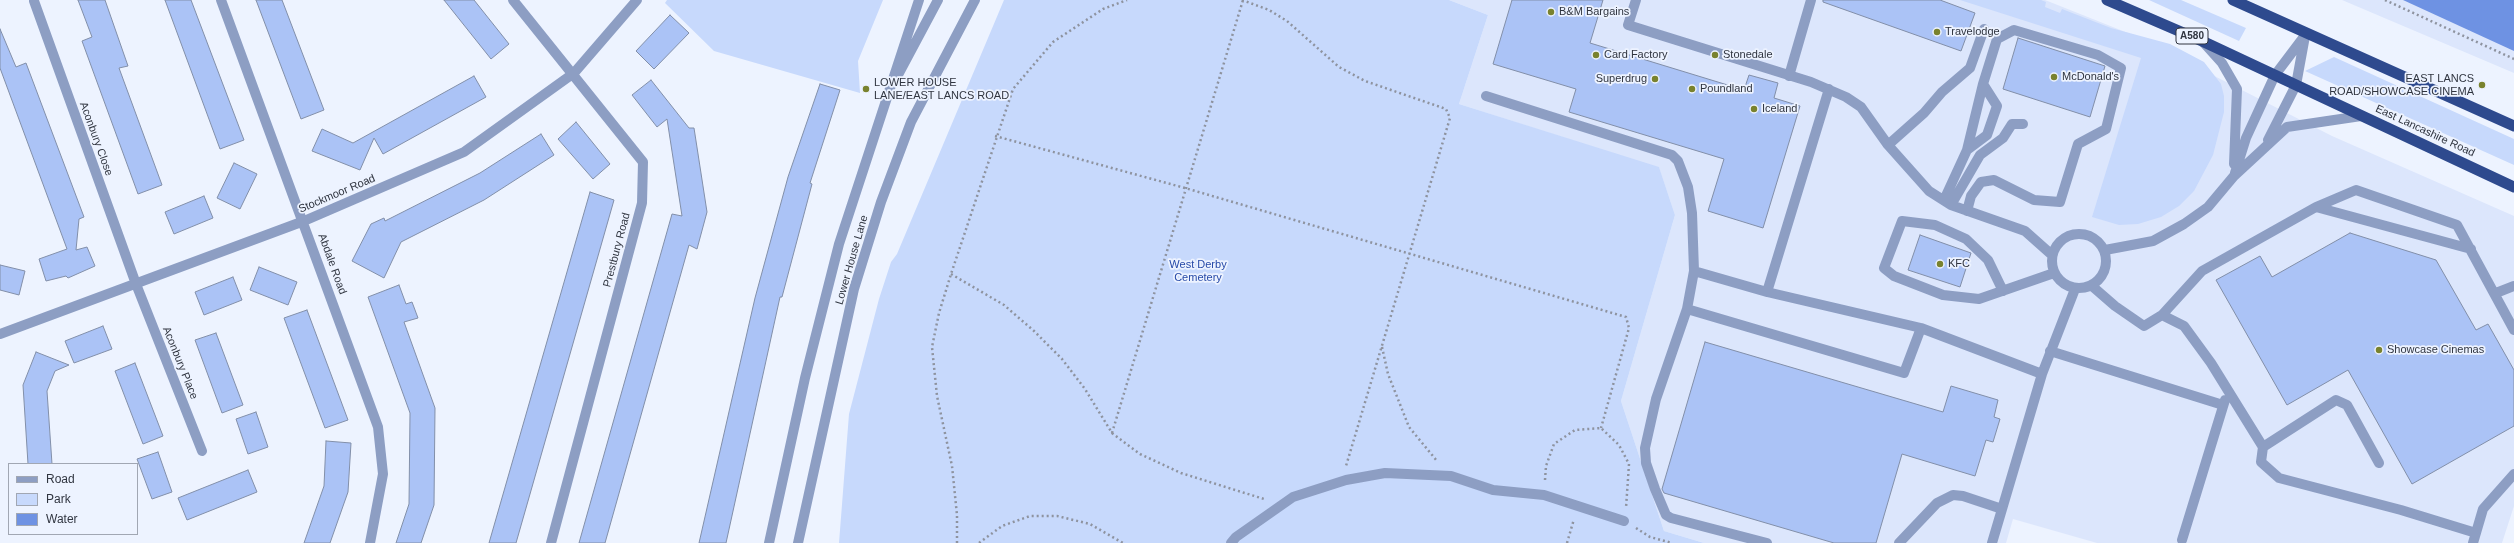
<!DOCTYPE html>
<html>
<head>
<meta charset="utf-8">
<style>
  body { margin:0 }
  #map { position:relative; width:2514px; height:543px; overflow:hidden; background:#edf3ff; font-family:Arial,sans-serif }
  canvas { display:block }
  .legend { position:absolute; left:8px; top:463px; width:130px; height:72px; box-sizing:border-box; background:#edf3ff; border:1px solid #a1a7b3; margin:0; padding:5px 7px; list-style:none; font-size:12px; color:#303540 }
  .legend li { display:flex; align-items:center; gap:8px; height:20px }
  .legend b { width:20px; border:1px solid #a1a7b3 }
</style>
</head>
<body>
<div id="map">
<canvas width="2514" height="543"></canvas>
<ul class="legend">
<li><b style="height:5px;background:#8d9ec3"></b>Road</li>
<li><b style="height:11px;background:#c7d9fc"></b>Park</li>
<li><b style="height:11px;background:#6e92e3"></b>Water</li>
</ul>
</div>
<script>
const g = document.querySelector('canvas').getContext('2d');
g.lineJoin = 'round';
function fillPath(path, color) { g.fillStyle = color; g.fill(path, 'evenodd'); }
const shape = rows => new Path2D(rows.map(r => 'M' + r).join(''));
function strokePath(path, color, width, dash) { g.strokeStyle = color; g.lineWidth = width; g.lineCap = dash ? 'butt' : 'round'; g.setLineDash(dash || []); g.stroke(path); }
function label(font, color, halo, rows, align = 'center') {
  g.font = font + ' Arial,sans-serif'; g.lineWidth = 3.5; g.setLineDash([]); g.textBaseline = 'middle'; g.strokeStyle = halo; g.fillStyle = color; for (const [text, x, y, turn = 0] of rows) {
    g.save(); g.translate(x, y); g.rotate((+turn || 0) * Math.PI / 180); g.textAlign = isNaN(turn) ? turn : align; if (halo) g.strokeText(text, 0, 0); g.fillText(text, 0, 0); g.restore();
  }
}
fillPath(shape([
  [1449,0,2045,0,2138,37,2332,136,2514,216,2514,506,2502,543,2097,543,2013,519,2006,543,1704,543,1664,531,1621,401,1675,215,1659,168,1459,104,1488,15],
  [2342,0,2514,0,2514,73]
]), '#dce6fc');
fillPath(shape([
  [667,0,883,0,858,61,860,93,714,51,665,3],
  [1004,0,1449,0,1488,15,1459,104,1659,167,1675,215,1621,401,1664,531,1704,543,839,543,849,414,879,299,891,262,897,254],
  [1960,0,2041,0,2046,2,2045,7,2060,13,2062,9,2111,28,2170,44,2204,62,2221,84,2224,96,2224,112,2213,155,2194,191,2179,206,2161,217,2138,224,2119,225,2092,217,2141,58],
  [2149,0,2181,0,2246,28,2239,41],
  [2334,57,2514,139,2514,165,2305,71]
]), '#c7d9fc');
fillPath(shape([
  [2403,0,2514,0,2514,51]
]), '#6e92e3');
const building = shape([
  [78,0,105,0,128,66,119,68,162,185,138,194,82,41,92,37,78,0],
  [165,0,191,0,244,140,220,149,165,0],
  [256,0,282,0,324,110,301,119,256,0],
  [444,0,474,0,509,44,491,59,444,0],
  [1512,0,1603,0,1590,43,1744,90,1749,75,1778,83,1774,98,1800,106,1763,228,1708,211,1724,159,1569,112,1576,89,1493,64,1512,0],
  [1823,0,1940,0,1975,13,1961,51,1823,2,1823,0],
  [670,15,689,33,654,69,636,51,670,15],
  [0,29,16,67,26,63,84,217,79,219,76,250,87,247,95,266,68,278,66,276,46,281,39,259,67,249,0,68,0,29],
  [2018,38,2105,66,2090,117,2003,89,2018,38],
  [474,76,486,97,383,154,374,138,360,170,312,151,322,129,353,143,474,76],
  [651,80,689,128,694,128,707,212,697,249,689,245,605,543,579,543,672,214,682,216,667,119,657,127,632,95,651,80],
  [820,84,840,90,810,183,812,184,782,297,780,297,726,543,699,543,755,298,788,177,820,84],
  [576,122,610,164,593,179,558,139,576,122],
  [541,134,554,155,484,200,401,242,384,278,352,261,371,224,384,218,385,221,480,173,541,134],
  [234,163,257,174,240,209,217,198,234,163],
  [590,192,614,200,516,543,489,543,590,192],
  [204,196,213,218,174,234,165,212,204,196],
  [2350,233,2436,260,2476,330,2488,324,2514,370,2514,426,2412,484,2348,370,2287,405,2216,280,2260,256,2272,277,2350,233],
  [1920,235,1971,253,1960,287,1908,270,1920,235],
  [0,265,25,271,19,295,0,290,0,265],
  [259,267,297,282,288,305,250,290,259,267],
  [233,277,242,300,204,315,195,292,233,277],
  [399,285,406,304,412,302,418,318,404,322,435,408,434,505,421,543,396,543,409,504,410,413,368,297,399,285],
  [307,310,348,420,325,428,284,318,307,310],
  [103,326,112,349,74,363,65,341,103,326],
  [216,333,243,405,222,413,195,340,216,333],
  [1705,342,1943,412,1951,386,1998,400,1994,417,2000,419,1993,442,1986,440,1975,476,1902,454,1876,543,1834,543,1664,493,1662,489,1705,342],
  [36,352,69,365,55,371,47,391,52,464,28,464,23,385,36,352],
  [135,363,163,436,143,444,115,371,135,363],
  [256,412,268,447,248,454,236,419,256,412],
  [326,441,351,443,348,492,330,543,304,543,324,486,326,441],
  [158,452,172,492,152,499,137,459,158,452],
  [248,470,257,492,187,520,178,498,248,470]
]);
fillPath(building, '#abc3f6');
strokePath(building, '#828fa9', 1);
strokePath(shape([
  [1242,0,1269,10,1287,21,1339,67,1365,81,1446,109,1450,118,1346,466],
  [2385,0,2514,59],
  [995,136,1185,188,1626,317,1629,328,1601,428],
  [951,274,1004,305,1034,331,1062,359,1085,389,1112,433,1140,454,1181,473,1264,499],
  [1382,347,1388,374,1409,427,1437,461],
  [1112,433,1243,0],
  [1545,480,1546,466,1554,444,1575,430,1601,428,1619,445,1629,464,1626,508],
  [1636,528,1650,537,1672,543],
  [957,543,957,515,952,466,937,396,932,347,939,313,951,274,1013,89,1053,42,1103,9,1127,0],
  [979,543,1002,526,1030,516,1057,516,1090,524,1123,543],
  [1567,543,1574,519]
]), '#8e939f', 2.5, [2, 3]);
strokePath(shape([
  [1636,0,1628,25,1811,82,1846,97,1861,107,1888,145,1929,191,1951,205,2025,231,2052,255],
  [2204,43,2222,63,2237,89,2234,164],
  [1789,76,1811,0],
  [1829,89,1767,292,1921,328,2042,374,2075,289],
  [1486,96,1672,155,1678,161,1688,187,1692,213,1694,271],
  [2268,140,2296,85,2305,36],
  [1888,145,1924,113,1942,92,1970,68,1984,29],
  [1967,150,1987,135,1997,106,1983,84],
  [2235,173,2246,138,2275,75,2306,34],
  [1944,200,1967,150,1983,84,1997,39,2014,30,2098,55,2121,68,2106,129,2078,144,2060,202,2034,200,1994,180,1981,182,1971,196,1967,211],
  [1951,205,1980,155,2003,138,2012,124,2023,124],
  [2316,207,2471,249],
  '2052 261a27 27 0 1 1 54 0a27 27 0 1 1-54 0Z',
  [2105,250,2153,241,2184,224,2208,207,2234,176,2287,127,2361,116],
  [2092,286,2115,306,2144,326,2162,315,2202,271,2316,207,2356,190,2457,225,2514,330],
  [2003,291,1988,260,1966,239,1935,225,1902,221,1884,268,1894,276,1943,295,1979,299,2054,273],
  [1767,292,1694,271,1687,309,1656,399,1645,448,1646,463,1655,489,1666,515,1671,518,1767,543],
  [2496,293,2514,286],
  [1687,309,1904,373,1921,328],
  [2162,315,2184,326,2211,363,2263,447,2261,462,2279,478,2401,510,2476,533],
  [2050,351,2223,405],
  [2263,447,2336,400,2347,405,2379,463],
  [2182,540,2225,400],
  [1231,543,1236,537,1293,497,1346,480,1385,473,1451,476,1493,490,1544,495,1624,521],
  [1899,543,1937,503,1953,495,1963,496,2002,509],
  [1992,543,2042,374],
  [2473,543,2483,509,2514,474]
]), '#8d9ec3', 10);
strokePath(shape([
  [221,0,378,427,383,474,370,543],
  [513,0,643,162,642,203,551,543],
  [34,1,136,284,202,451],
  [0,334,304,221,464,152,574,73,637,0]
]), '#8d9ec3', 10);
strokePath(shape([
  [898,75,938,0],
  [769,543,805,378,839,244,919,0],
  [798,543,854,289,881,202,911,122,975,0]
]), '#8d9ec3', 10);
strokePath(shape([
  [2107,0,2202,41,2514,187],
  [2233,0,2514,126]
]), '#2e4a8e', 11);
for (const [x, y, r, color] of [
  [1551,12,4,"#79822e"],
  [1937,32,4,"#79822e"],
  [1596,55,4,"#79822e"],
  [1715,55,4,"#79822e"],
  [2054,77,4,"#79822e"],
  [1655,79,4,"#79822e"],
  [2482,85,4,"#79822e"],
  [866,89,4,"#79822e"],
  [1692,89,4,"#79822e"],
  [1754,109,4,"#79822e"],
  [1940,264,4,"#79822e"],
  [2379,350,4,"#79822e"]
]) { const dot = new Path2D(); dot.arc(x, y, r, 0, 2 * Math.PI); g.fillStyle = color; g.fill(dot); strokePath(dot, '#edf3ff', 1.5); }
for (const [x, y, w] of [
  [2192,36,32]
]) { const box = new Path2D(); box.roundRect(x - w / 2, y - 8, w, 16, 3); g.fillStyle = '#edf3ff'; g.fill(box); strokePath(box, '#303540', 1); }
label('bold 10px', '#303540', null, [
  ["A580",2192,36]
]);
label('11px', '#303540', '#edf3ff', [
  ["B&M Bargains",1559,12],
  ["Travelodge",1945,32],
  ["Card Factory",1604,55],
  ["Stonedale",1723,55],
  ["McDonald's",2062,77],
  ["Superdrug",1647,79,"right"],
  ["EAST LANCS",2474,79,"right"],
  ["ROAD/SHOWCASE CINEMA",2474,92,"right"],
  ["LOWER HOUSE",874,83],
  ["LANE/EAST LANCS ROAD",874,96],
  ["Poundland",1700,89],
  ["Iceland",1762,109],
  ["KFC",1948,264],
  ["Showcase Cinemas",2387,350]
], 'left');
label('11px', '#303540', '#edf3ff', [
  ["East Lancashire Road",2425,131,25],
  ["Aconbury Close",96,139,70],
  ["Stockmoor Road",337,194,-23],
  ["Prestbury Road",617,250,-75],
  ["Lower House Lane",852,260,-74],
  ["Abdale Road",332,264,70],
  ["Aconbury Place",180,363,68]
]);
label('11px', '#274aa8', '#edf3ff', [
  ["West Derby",1198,265],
  ["Cemetery",1198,278]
]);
</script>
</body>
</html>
